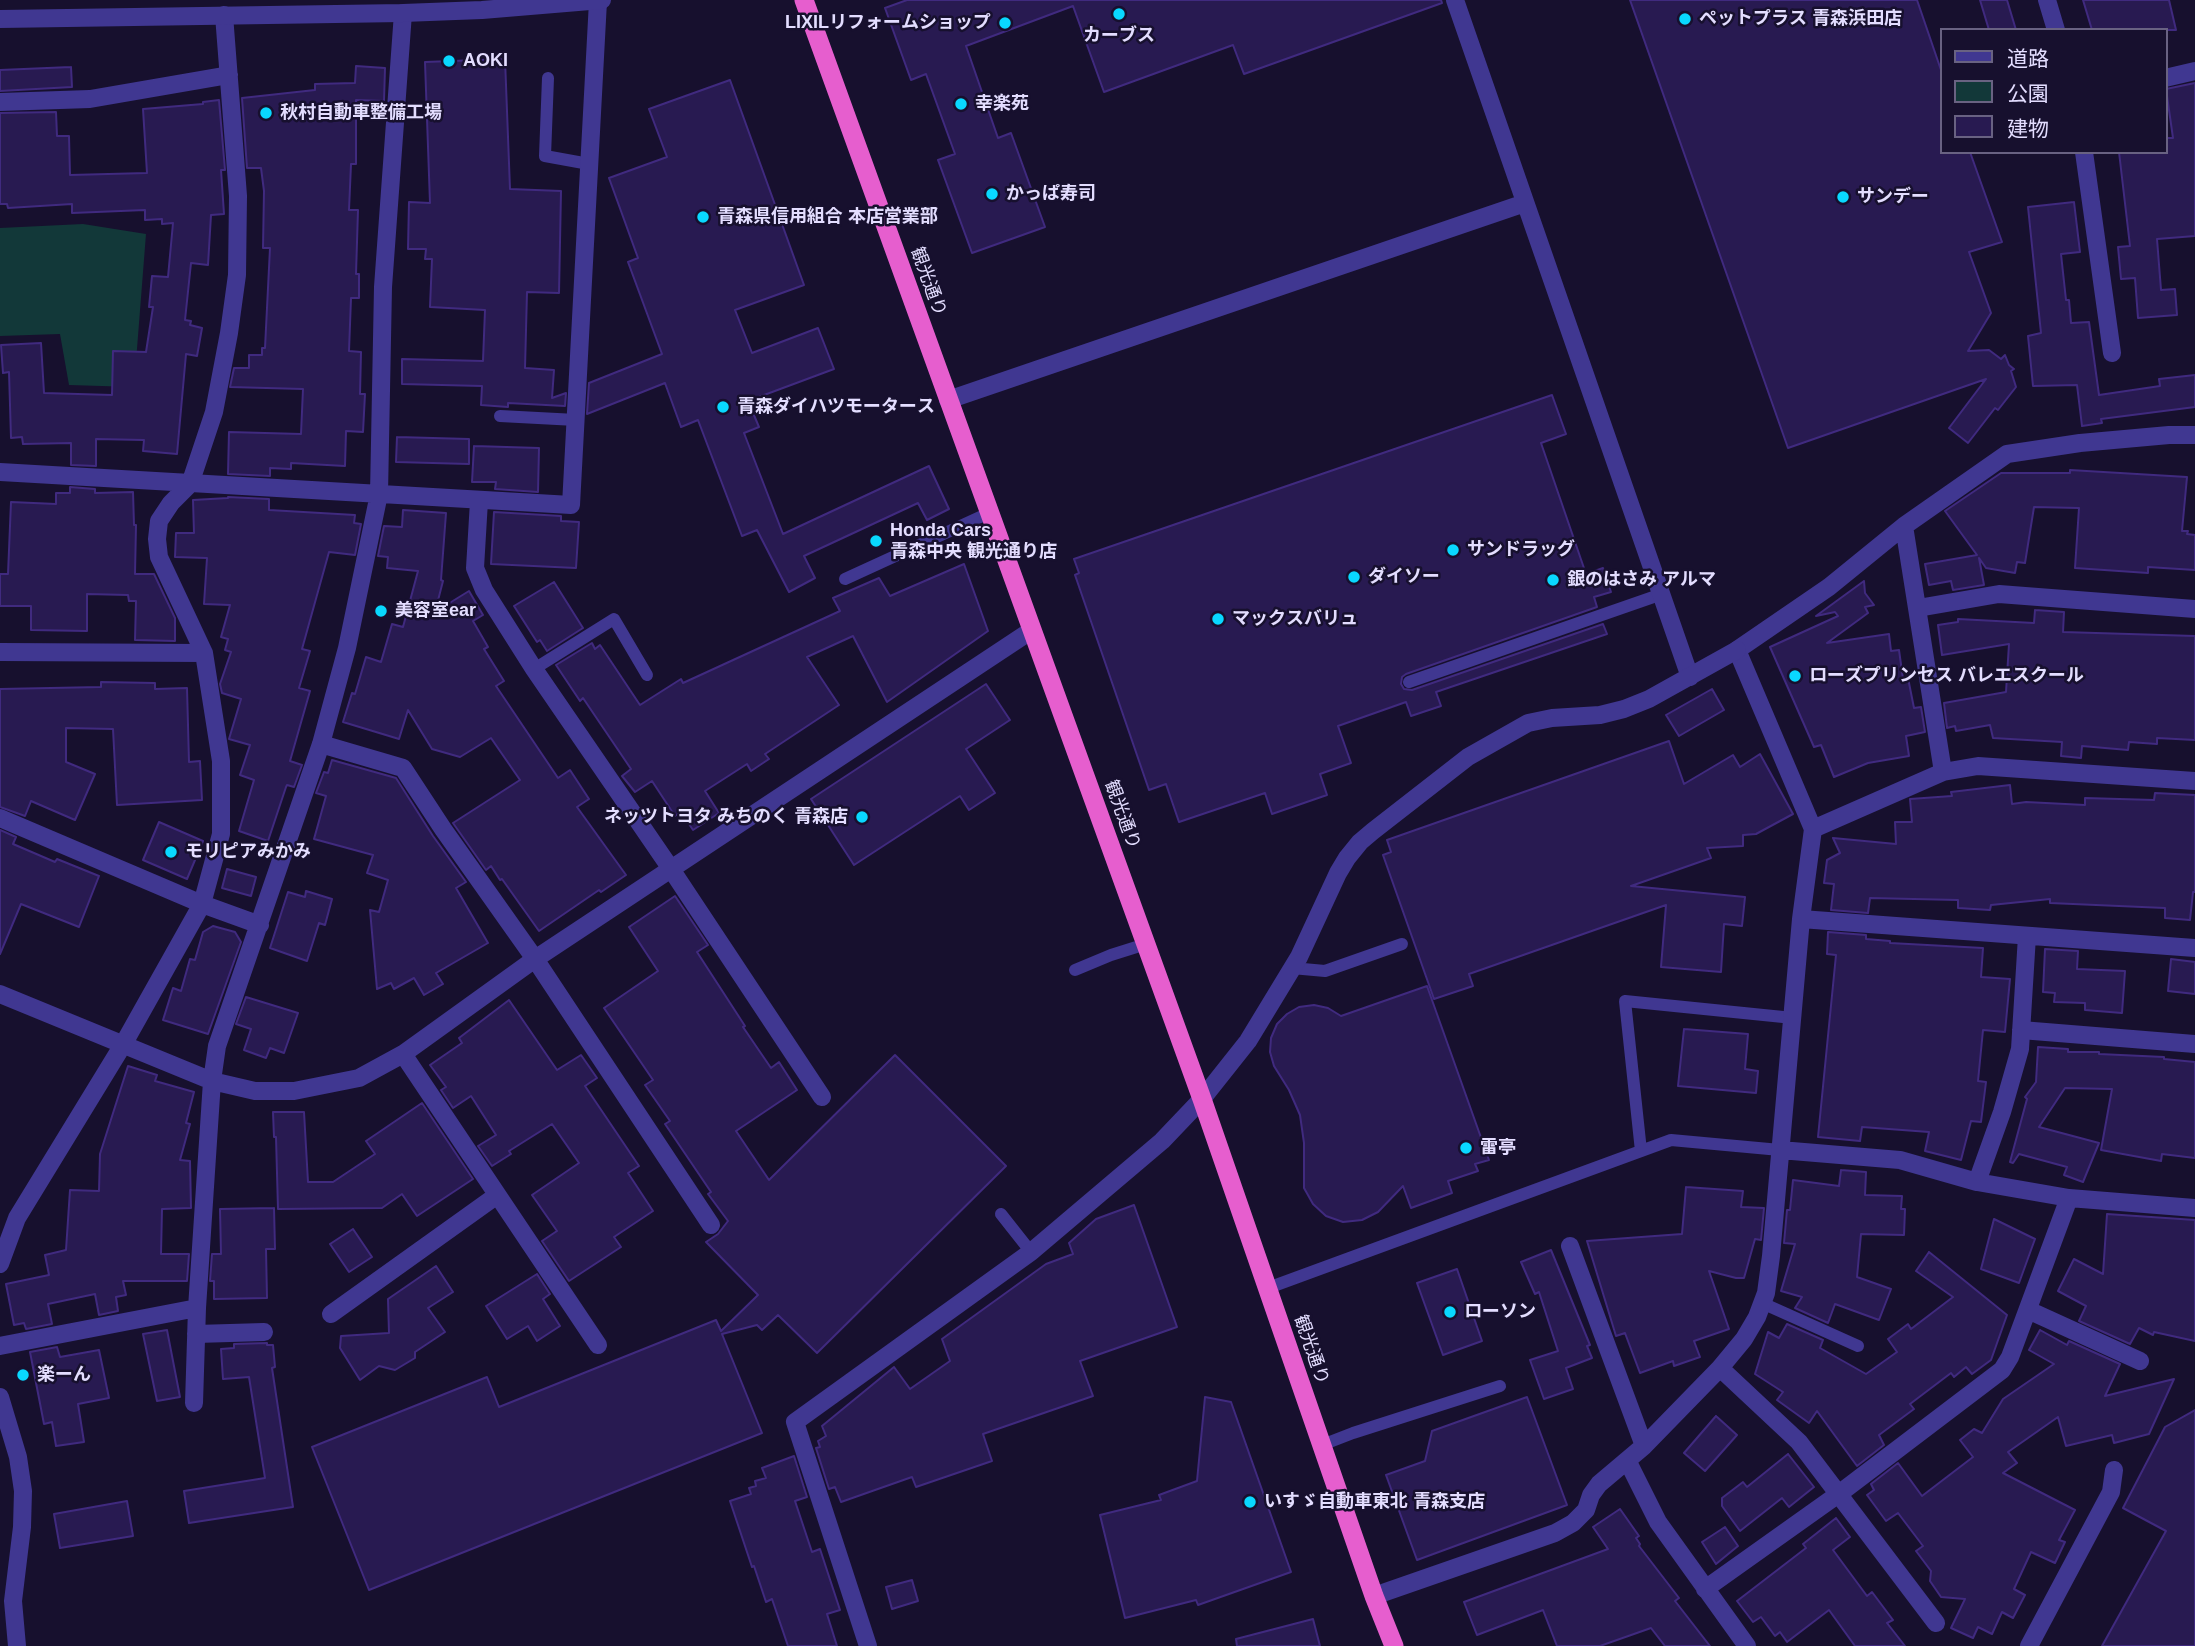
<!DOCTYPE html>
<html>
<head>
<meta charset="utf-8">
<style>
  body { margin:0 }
  #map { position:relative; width:2195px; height:1646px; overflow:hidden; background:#17102e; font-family:Arial,"Noto Sans JP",sans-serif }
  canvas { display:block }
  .legend { position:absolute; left:1940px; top:28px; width:228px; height:126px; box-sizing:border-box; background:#17102e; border:2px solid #696282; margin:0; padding:9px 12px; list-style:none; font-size:21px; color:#e3ddff }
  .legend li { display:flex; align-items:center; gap:14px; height:35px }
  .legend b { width:35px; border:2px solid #696282 }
</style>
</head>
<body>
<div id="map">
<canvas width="2195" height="1646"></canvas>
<ul class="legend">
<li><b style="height:9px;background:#403791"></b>道路</li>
<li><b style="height:19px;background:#123839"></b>公園</li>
<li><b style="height:19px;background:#281a51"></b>建物</li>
</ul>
</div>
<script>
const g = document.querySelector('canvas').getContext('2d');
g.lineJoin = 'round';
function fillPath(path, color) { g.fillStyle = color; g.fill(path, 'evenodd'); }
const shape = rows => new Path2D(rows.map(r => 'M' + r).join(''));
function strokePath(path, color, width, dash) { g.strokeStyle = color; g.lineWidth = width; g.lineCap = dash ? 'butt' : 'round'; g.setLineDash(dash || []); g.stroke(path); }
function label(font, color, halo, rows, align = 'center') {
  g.font = font + ' Arial,"Noto Sans JP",sans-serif'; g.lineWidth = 5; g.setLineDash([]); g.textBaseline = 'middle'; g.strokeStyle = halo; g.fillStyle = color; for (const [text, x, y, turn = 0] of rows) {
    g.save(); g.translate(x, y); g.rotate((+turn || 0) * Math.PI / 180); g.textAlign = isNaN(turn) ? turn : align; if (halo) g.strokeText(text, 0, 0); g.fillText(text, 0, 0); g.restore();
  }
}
fillPath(shape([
  [83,224,146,234,134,387,69,385,60,334,0,336,0,228]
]), '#123839');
const building = shape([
  [907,0,1441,0,1442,3,1244,74,1233,45,1104,92,1073,6,966,46,998,138,1011,133,1045,227,972,253,938,160,955,154,926,74,911,80,885,8,907,0],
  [1630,0,1917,0,1941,70,1941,152,1970,152,2002,242,1969,252,1991,313,1968,351,1989,350,2001,359,2005,355,2009,365,2014,369,2011,371,2016,387,1998,410,1995,408,1968,443,1949,428,1986,379,1788,448,1630,0],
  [1980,0,2007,0,2016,30,1989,30,1980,0],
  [2083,0,2169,0,2176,30,2092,30,2083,0],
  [505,59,510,189,561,191,559,293,527,292,525,368,554,370,552,398,566,393,565,406,508,403,508,407,481,405,482,386,402,384,402,359,483,361,485,310,430,307,432,259,425,259,426,249,408,249,409,202,430,203,425,62,505,59],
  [356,66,385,68,384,101,356,100,356,164,351,164,349,210,358,210,356,274,359,274,359,298,351,298,349,351,361,352,360,394,365,394,363,432,346,431,345,466,291,463,291,469,270,468,270,476,228,474,229,432,301,434,303,389,230,387,234,368,249,368,249,355,262,355,262,348,265,348,270,248,263,248,264,191,261,168,247,168,242,98,315,90,315,84,355,83,356,66],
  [71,67,72,87,0,91,0,70,71,67],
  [730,80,804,285,735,310,752,353,818,328,834,369,748,401,759,427,744,433,783,534,929,466,949,509,927,520,918,503,804,556,815,578,789,592,757,530,742,536,698,420,681,427,665,383,587,414,589,383,662,354,628,262,638,258,609,178,667,157,649,109,730,80],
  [2195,83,2195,236,2157,239,2161,290,2175,289,2177,315,2138,318,2135,278,2121,279,2118,247,2130,246,2119,152,2165,152,2165,138,2173,138,2166,89,2195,83],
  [219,100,225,170,221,170,224,214,211,215,208,265,191,263,185,320,191,321,190,325,202,328,197,356,186,354,177,454,143,451,144,440,96,439,96,466,71,465,71,443,23,444,22,437,11,438,9,372,3,373,1,345,41,343,44,393,112,395,113,351,146,352,153,307,149,307,152,276,168,277,173,223,162,224,162,219,145,220,145,210,72,213,72,204,8,208,7,204,0,204,0,113,56,112,57,136,69,136,70,175,147,173,143,109,203,104,203,102,219,100],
  [2074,202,2080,252,2061,254,2066,300,2069,300,2071,323,2089,322,2099,395,2160,386,2159,379,2195,375,2195,407,2101,419,2102,423,2082,426,2077,385,2033,386,2028,336,2041,333,2028,207,2074,202],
  [1552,395,1566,434,1541,443,1586,574,1603,568,1611,592,1594,597,1597,607,1406,674,1402,677,1401,684,1404,689,1412,690,1603,624,1607,634,1436,692,1441,706,1411,716,1406,702,1338,726,1351,763,1320,774,1327,795,1272,814,1265,793,1179,822,1166,784,1149,790,1075,575,1079,573,1074,559,1552,395],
  [397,437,469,439,469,464,396,462,397,437],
  [474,446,539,448,538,492,495,489,496,482,472,482,474,446],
  [2070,470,2187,477,2182,531,2188,531,2187,534,2195,535,2195,570,2148,567,2148,573,2075,568,2079,508,2034,507,2025,563,2017,562,2015,573,1986,568,1979,558,1984,585,1953,590,1951,581,1929,585,1925,564,1977,555,1945,511,2001,473,2070,473,2070,470],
  [70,487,95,489,95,493,133,492,134,525,136,525,135,574,154,574,175,618,175,641,135,640,136,601,129,601,128,595,87,594,87,631,31,630,31,606,0,606,0,574,8,574,11,502,56,504,56,493,70,493,70,487],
  [228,497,269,499,269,510,355,515,354,523,361,524,355,555,329,552,302,649,310,651,299,688,310,691,290,761,302,765,294,787,287,785,286,787,268,841,239,831,254,780,240,775,250,745,229,739,241,699,222,693,220,684,231,652,225,650,228,639,221,637,230,605,204,604,207,558,175,557,176,533,194,533,193,500,228,498,228,497],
  [403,510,446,513,441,580,443,581,435,612,469,591,483,615,473,621,488,647,484,649,504,681,496,686,558,778,570,770,589,799,577,807,626,875,601,892,599,890,539,931,502,879,500,880,491,866,486,870,453,823,520,780,491,738,460,757,432,749,408,710,399,739,343,722,352,693,355,694,366,657,381,662,392,624,403,627,418,571,387,568,388,557,378,556,384,526,402,527,403,510],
  [494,512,561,516,561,521,579,522,576,568,491,564,494,512],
  [964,564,988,631,887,702,853,636,807,657,839,705,765,754,769,759,751,771,747,764,705,791,719,813,693,830,681,812,675,816,652,781,635,792,622,776,631,769,583,698,580,701,556,665,592,643,595,649,600,645,640,705,681,679,683,683,840,611,833,598,879,578,890,596,964,564],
  [1864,581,1865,593,1874,605,1865,607,1868,613,1827,643,1889,634,1891,651,1899,650,1903,679,1908,678,1914,708,1921,707,1925,732,1906,736,1909,756,1868,763,1834,777,1821,745,1814,747,1770,647,1838,616,1835,612,1816,616,1864,581],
  [554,582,583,628,547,651,540,640,537,642,514,606,554,582],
  [2035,610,2064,612,2063,632,2195,636,2195,740,2157,738,2157,744,2129,742,2128,750,2082,746,2081,758,2061,756,2062,742,1993,738,1990,725,1956,731,1955,726,1947,728,1944,703,2006,692,2009,644,1942,655,1938,625,1958,622,1958,619,2034,623,2035,610],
  [101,682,155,683,155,689,187,688,189,762,200,761,202,800,117,805,113,729,66,728,66,762,95,774,75,820,31,801,25,816,0,807,0,689,101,687,101,682],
  [986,684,1010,720,966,749,995,793,969,810,960,796,854,865,811,799,986,684],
  [1712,689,1724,710,1679,736,1666,715,1712,689],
  [1669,741,1684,784,1733,755,1740,767,1760,754,1793,814,1756,834,1743,835,1743,846,1707,848,1711,858,1631,886,1745,897,1742,926,1724,924,1721,972,1661,967,1666,905,1469,974,1473,986,1434,999,1383,855,1391,852,1387,840,1669,741],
  [332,760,396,778,433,836,466,882,456,888,488,943,436,973,443,984,424,995,414,978,394,989,391,983,377,989,370,910,379,912,388,880,367,873,373,855,314,839,326,796,316,793,324,772,328,773,332,760],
  [2010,785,2012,804,2026,802,2085,805,2085,798,2154,800,2155,793,2195,795,2195,892,2193,892,2190,920,2165,918,2165,908,2050,903,2050,899,1991,905,1990,910,1958,908,1958,900,1870,898,1868,913,1831,910,1834,884,1824,883,1827,860,1840,853,1833,838,1896,844,1895,822,1912,822,1910,799,1952,796,1951,792,2010,785],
  [159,822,203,841,187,879,143,860,159,822],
  [0,830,16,837,13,844,55,862,57,859,99,876,79,927,21,904,0,954,0,830],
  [227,869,256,877,251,896,222,888,227,869],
  [306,891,332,899,325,925,319,923,307,961,270,948,288,892,305,897,306,891],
  [675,896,708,945,697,952,745,1026,743,1027,771,1068,779,1062,797,1090,736,1131,769,1180,895,1055,1006,1166,817,1353,778,1315,762,1330,757,1325,722,1334,762,1433,369,1590,312,1447,487,1377,499,1407,716,1320,721,1331,758,1295,706,1242,718,1234,728,1221,708,1194,711,1192,665,1124,670,1121,645,1085,653,1080,604,1008,658,971,629,927,675,896],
  [213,926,235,932,241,942,208,1034,163,1020,173,988,181,991,190,959,195,960,203,932,213,926],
  [1828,932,1866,935,1866,939,1890,941,1890,943,1983,948,1981,977,2010,979,2005,1032,1983,1030,1978,1081,1986,1082,1981,1122,1971,1121,1961,1160,1925,1151,1929,1132,1862,1127,1860,1141,1818,1137,1836,955,1827,954,1828,932],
  [2045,949,2078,951,2077,969,2125,971,2122,1013,2085,1010,2085,1003,2054,1002,2055,993,2043,992,2045,949],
  [2171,959,2195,962,2195,994,2168,991,2171,959],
  [1427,986,1489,1160,1475,1164,1478,1171,1448,1181,1452,1193,1411,1208,1403,1186,1378,1212,1362,1220,1343,1222,1326,1216,1313,1204,1304,1188,1304,1143,1300,1115,1289,1090,1274,1066,1270,1052,1271,1038,1277,1024,1287,1014,1299,1007,1314,1005,1328,1008,1341,1016,1427,986],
  [246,997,298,1013,284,1053,270,1048,266,1058,244,1050,251,1029,236,1024,246,997],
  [509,1000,557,1070,581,1055,597,1078,585,1086,639,1166,628,1173,653,1211,614,1237,621,1247,569,1281,542,1241,557,1231,532,1195,579,1163,552,1124,509,1151,511,1154,492,1166,478,1146,496,1135,471,1096,453,1108,441,1090,446,1087,430,1065,462,1043,459,1038,509,1000],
  [1684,1029,1748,1034,1745,1069,1758,1071,1756,1093,1678,1086,1684,1029],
  [2038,1047,2068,1049,2068,1052,2099,1052,2099,1054,2164,1057,2164,1059,2195,1062,2195,1158,2162,1154,2161,1161,2101,1150,2112,1089,2065,1088,2039,1127,2099,1143,2083,1182,2064,1175,2067,1167,2019,1154,2013,1163,2010,1162,2027,1099,2025,1097,2036,1082,2038,1047],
  [128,1066,157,1075,155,1081,194,1092,186,1123,190,1124,180,1160,190,1161,191,1208,162,1209,161,1254,189,1254,187,1281,123,1281,126,1295,116,1297,118,1311,99,1315,95,1294,48,1304,52,1324,26,1329,24,1323,14,1325,6,1284,49,1275,45,1255,66,1250,70,1190,99,1191,100,1154,128,1066],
  [422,1103,473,1179,417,1216,402,1194,382,1208,278,1209,276,1137,274,1137,273,1112,304,1112,308,1182,333,1182,375,1154,366,1141,422,1103],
  [1841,1170,1866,1172,1865,1195,1902,1196,1901,1209,1905,1209,1904,1235,1861,1234,1857,1277,1891,1289,1879,1320,1835,1304,1828,1323,1795,1308,1802,1297,1781,1291,1795,1244,1784,1243,1787,1210,1790,1210,1793,1180,1839,1186,1841,1170],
  [1686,1187,1743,1191,1741,1207,1764,1208,1761,1240,1755,1239,1744,1278,1736,1278,1709,1271,1729,1329,1694,1341,1700,1357,1674,1366,1673,1361,1640,1373,1625,1333,1616,1336,1587,1241,1682,1234,1686,1187],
  [1134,1205,1177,1327,1080,1361,1093,1396,983,1434,992,1461,916,1487,912,1477,841,1502,835,1487,829,1489,816,1448,820,1447,818,1441,826,1436,822,1426,894,1367,910,1389,950,1361,942,1339,1046,1264,1073,1254,1069,1243,1096,1219,1134,1205],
  [274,1208,275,1249,266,1249,267,1298,214,1299,214,1281,210,1281,212,1254,221,1254,220,1209,274,1208],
  [2107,1214,2195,1220,2195,1341,2154,1332,2153,1335,2139,1328,2130,1344,2079,1321,2086,1306,2058,1291,2074,1259,2103,1274,2107,1214],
  [1994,1219,2035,1239,2019,1283,1981,1269,1994,1219],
  [353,1229,372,1257,349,1272,330,1244,353,1229],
  [1551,1250,1590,1345,1587,1346,1592,1358,1566,1368,1573,1389,1544,1399,1530,1360,1558,1351,1539,1292,1535,1294,1521,1262,1551,1250],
  [1929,1252,2007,1315,1991,1360,1972,1374,1966,1367,1954,1377,1951,1373,1910,1404,1914,1409,1879,1435,1884,1445,1857,1466,1817,1411,1809,1423,1777,1400,1783,1392,1755,1374,1768,1332,1779,1338,1787,1324,1823,1340,1820,1348,1866,1374,1897,1352,1888,1339,1908,1324,1911,1329,1953,1297,1916,1271,1929,1252],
  [436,1266,453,1292,428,1308,445,1332,415,1352,415,1358,395,1370,379,1366,360,1380,340,1348,341,1336,389,1333,388,1299,436,1266],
  [1457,1269,1482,1341,1443,1355,1417,1283,1457,1269],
  [537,1274,550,1294,543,1299,560,1326,537,1341,528,1326,507,1339,486,1306,537,1274],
  [167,1330,180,1397,157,1401,143,1334,167,1330],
  [2040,1330,2067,1345,2069,1341,2120,1364,2105,1396,2174,1379,2149,1434,2114,1443,2112,1435,2066,1446,2058,1417,2008,1452,2017,1463,2003,1473,2075,1510,2059,1540,2065,1542,2055,1563,2031,1552,2014,1589,2025,1595,2013,1618,2002,1612,1992,1634,1978,1627,1973,1638,1951,1628,1965,1599,1941,1597,1930,1581,1931,1571,1916,1551,1923,1546,1898,1513,1886,1521,1867,1495,1874,1490,1871,1484,1898,1463,1922,1496,1973,1457,1960,1440,1974,1429,1982,1433,2003,1399,2054,1364,2029,1350,2040,1330],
  [267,1343,267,1345,273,1345,275,1367,272,1368,293,1507,189,1523,184,1491,265,1478,249,1377,223,1379,221,1349,234,1348,234,1344,267,1343],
  [57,1347,60,1357,99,1350,109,1398,78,1404,84,1442,56,1446,52,1422,44,1424,30,1352,57,1347],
  [1205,1397,1231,1402,1291,1572,1198,1605,1196,1600,1125,1618,1100,1515,1161,1500,1159,1495,1197,1481,1205,1397],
  [1527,1397,1567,1505,1417,1560,1386,1475,1425,1461,1432,1431,1527,1397],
  [2195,1410,2195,1646,2102,1646,2166,1531,2123,1508,2165,1427,2195,1410],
  [1716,1416,1737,1435,1705,1471,1684,1453,1716,1416],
  [1788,1454,1814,1487,1789,1507,1782,1498,1740,1531,1722,1506,1722,1498,1743,1482,1747,1487,1788,1454],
  [794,1456,807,1497,795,1501,812,1552,820,1549,840,1610,827,1614,837,1646,788,1646,772,1599,766,1602,754,1566,752,1567,730,1501,751,1494,749,1488,756,1486,755,1481,766,1478,762,1468,794,1456],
  [127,1501,133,1536,60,1548,54,1514,127,1501],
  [1620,1509,1639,1536,1636,1538,1640,1544,1639,1546,1679,1598,1675,1601,1710,1646,1665,1646,1651,1628,1600,1646,1557,1646,1543,1610,1477,1635,1464,1602,1608,1549,1593,1527,1620,1509],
  [1836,1518,1850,1537,1833,1550,1867,1596,1872,1592,1893,1620,1887,1623,1905,1646,1855,1646,1829,1610,1787,1642,1780,1632,1775,1636,1761,1617,1753,1622,1737,1601,1806,1548,1803,1544,1836,1518],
  [1725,1527,1738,1546,1716,1564,1702,1542,1725,1527],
  [912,1580,918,1601,892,1609,886,1587,912,1580],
  [1313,1619,1320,1646,1237,1646,1236,1639,1313,1619]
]);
fillPath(building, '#281a51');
strokePath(building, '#402a7f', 2);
strokePath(shape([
  [548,78,545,156,589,164],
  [500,416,576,420],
  [845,579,989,513],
  [534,669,614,619,647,675],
  [1409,682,1662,594],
  [1292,968,1325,971,1402,944],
  [1075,970,1111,955,1146,944],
  [1641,1151,1625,1001,1793,1018],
  [1001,1214,1031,1252],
  [1268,1288,1671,1140,1780,1150],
  [1762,1303,1858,1346],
  [1322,1445,1353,1433,1500,1386]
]), '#403791', 12);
strokePath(shape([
  [1455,0,1690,677],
  [2047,0,2056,30],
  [2165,78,2195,71],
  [0,102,90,99,229,75],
  [2084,152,2112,353],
  [948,400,1525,203],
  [0,472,571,505,598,1],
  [479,501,475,568,484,590,534,669,671,869,822,1097],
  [1904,526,1943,772],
  [1918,608,1999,594,2195,609],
  [0,652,204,653],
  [321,744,403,768,443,829,535,959,711,1225],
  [0,818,202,904,260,925],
  [1813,829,1943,772,1978,766,2195,781],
  [1801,919,2195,948],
  [0,994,212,1081,255,1091,294,1091,359,1078,403,1054,535,959,1032,630],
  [2021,1030,2195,1044],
  [403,1054,598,1345],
  [1780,1150,1900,1160,1977,1182,2069,1198,2195,1208],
  [1977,1182,2002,1112,2020,1049,2027,936],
  [1570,1246,1644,1446],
  [0,1264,17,1218,124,1043,202,904,221,834,221,761,204,653,159,557,157,539,159,521,171,503,190,484,214,412,229,333,237,275,238,196,224,15],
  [2028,1310,2140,1361],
  [331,1314,496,1196],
  [196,1334,264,1332],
  [0,1346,197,1308,212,1081,217,1046,321,744,347,648,379,494,383,287,403,13],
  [1720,1368,1799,1442,1936,1623],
  [0,1397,18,1457,23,1491,22,1527,13,1601,17,1646],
  [194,1403,197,1308],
  [1627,1460,1658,1522,1747,1646],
  [1705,1589,1840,1493,2002,1370,2010,1357,2069,1198],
  [1374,1596,1555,1533,1573,1523,1586,1510,1591,1495,1599,1484,1644,1446,1720,1368,1744,1339,1757,1317,1766,1293,1771,1256,1801,919,1813,829,1737,650,1829,587,1904,526,2007,454,2080,443,2169,435,2195,435],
  [868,1646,795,1422,1031,1252,1162,1141,1202,1099],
  [2029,1646,2111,1492,2114,1470]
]), '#403791', 18);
strokePath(shape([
  [0,19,403,13,482,10,602,0],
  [1202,1099,1248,1041,1299,957,1338,873,1347,858,1360,842,1373,831,1468,757,1528,723,1552,718,1600,715,1624,709,1649,699,1737,650]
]), '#403791', 18);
strokePath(shape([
  [804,0,1202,1099,1374,1596,1394,1646]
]), '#e65ece', 19);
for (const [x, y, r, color] of [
  [1119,14,7,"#09d8ff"],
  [1685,19,7,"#09d8ff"],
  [1005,23,7,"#09d8ff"],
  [449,61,7,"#09d8ff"],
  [961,104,7,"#09d8ff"],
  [266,113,7,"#09d8ff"],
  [992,194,7,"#09d8ff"],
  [1843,197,7,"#09d8ff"],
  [703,217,7,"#09d8ff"],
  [723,407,7,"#09d8ff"],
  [876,541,7,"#09d8ff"],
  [1453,550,7,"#09d8ff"],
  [1354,577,7,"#09d8ff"],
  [1553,580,7,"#09d8ff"],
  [381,611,7,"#09d8ff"],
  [1218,619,7,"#09d8ff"],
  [1795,676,7,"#09d8ff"],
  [862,817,7,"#09d8ff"],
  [171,852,7,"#09d8ff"],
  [1466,1148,7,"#09d8ff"],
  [1450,1312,7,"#09d8ff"],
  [23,1375,7,"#09d8ff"],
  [1250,1502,7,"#09d8ff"]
]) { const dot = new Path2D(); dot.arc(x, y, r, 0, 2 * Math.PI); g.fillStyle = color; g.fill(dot); strokePath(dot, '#17102e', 2.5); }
label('bold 18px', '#e3ddff', '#17102e', [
  ["ペットプラス 青森浜田店",1699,19],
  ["LIXILリフォームショップ",991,23,"right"],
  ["カーブス",1119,36,"center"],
  ["AOKI",463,61],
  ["幸楽苑",975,104],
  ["秋村自動車整備工場",280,113],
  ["かっぱ寿司",1006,194],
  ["サンデー",1857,197],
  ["青森県信用組合 本店営業部",717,217],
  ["青森ダイハツモータース",737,407],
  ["Honda Cars",890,531],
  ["青森中央 観光通り店",890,552],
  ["サンドラッグ",1467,550],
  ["ダイソー",1368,577],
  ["銀のはさみ アルマ",1567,580],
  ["美容室ear",395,611],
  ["マックスバリュ",1232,619],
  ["ローズプリンセス バレエスクール",1809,676],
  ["ネッツトヨタ みちのく 青森店",848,817,"right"],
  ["モリピアみかみ",185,852],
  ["雷亭",1480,1148],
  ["ローソン",1464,1312],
  ["楽ーん",37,1375],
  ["いすゞ自動車東北 青森支店",1264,1502]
], 'left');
label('18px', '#e3ddff', '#17102e', [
  ["観光通り",928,282,70],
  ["観光通り",1122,815,70],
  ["観光通り",1311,1350,71]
]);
</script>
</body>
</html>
